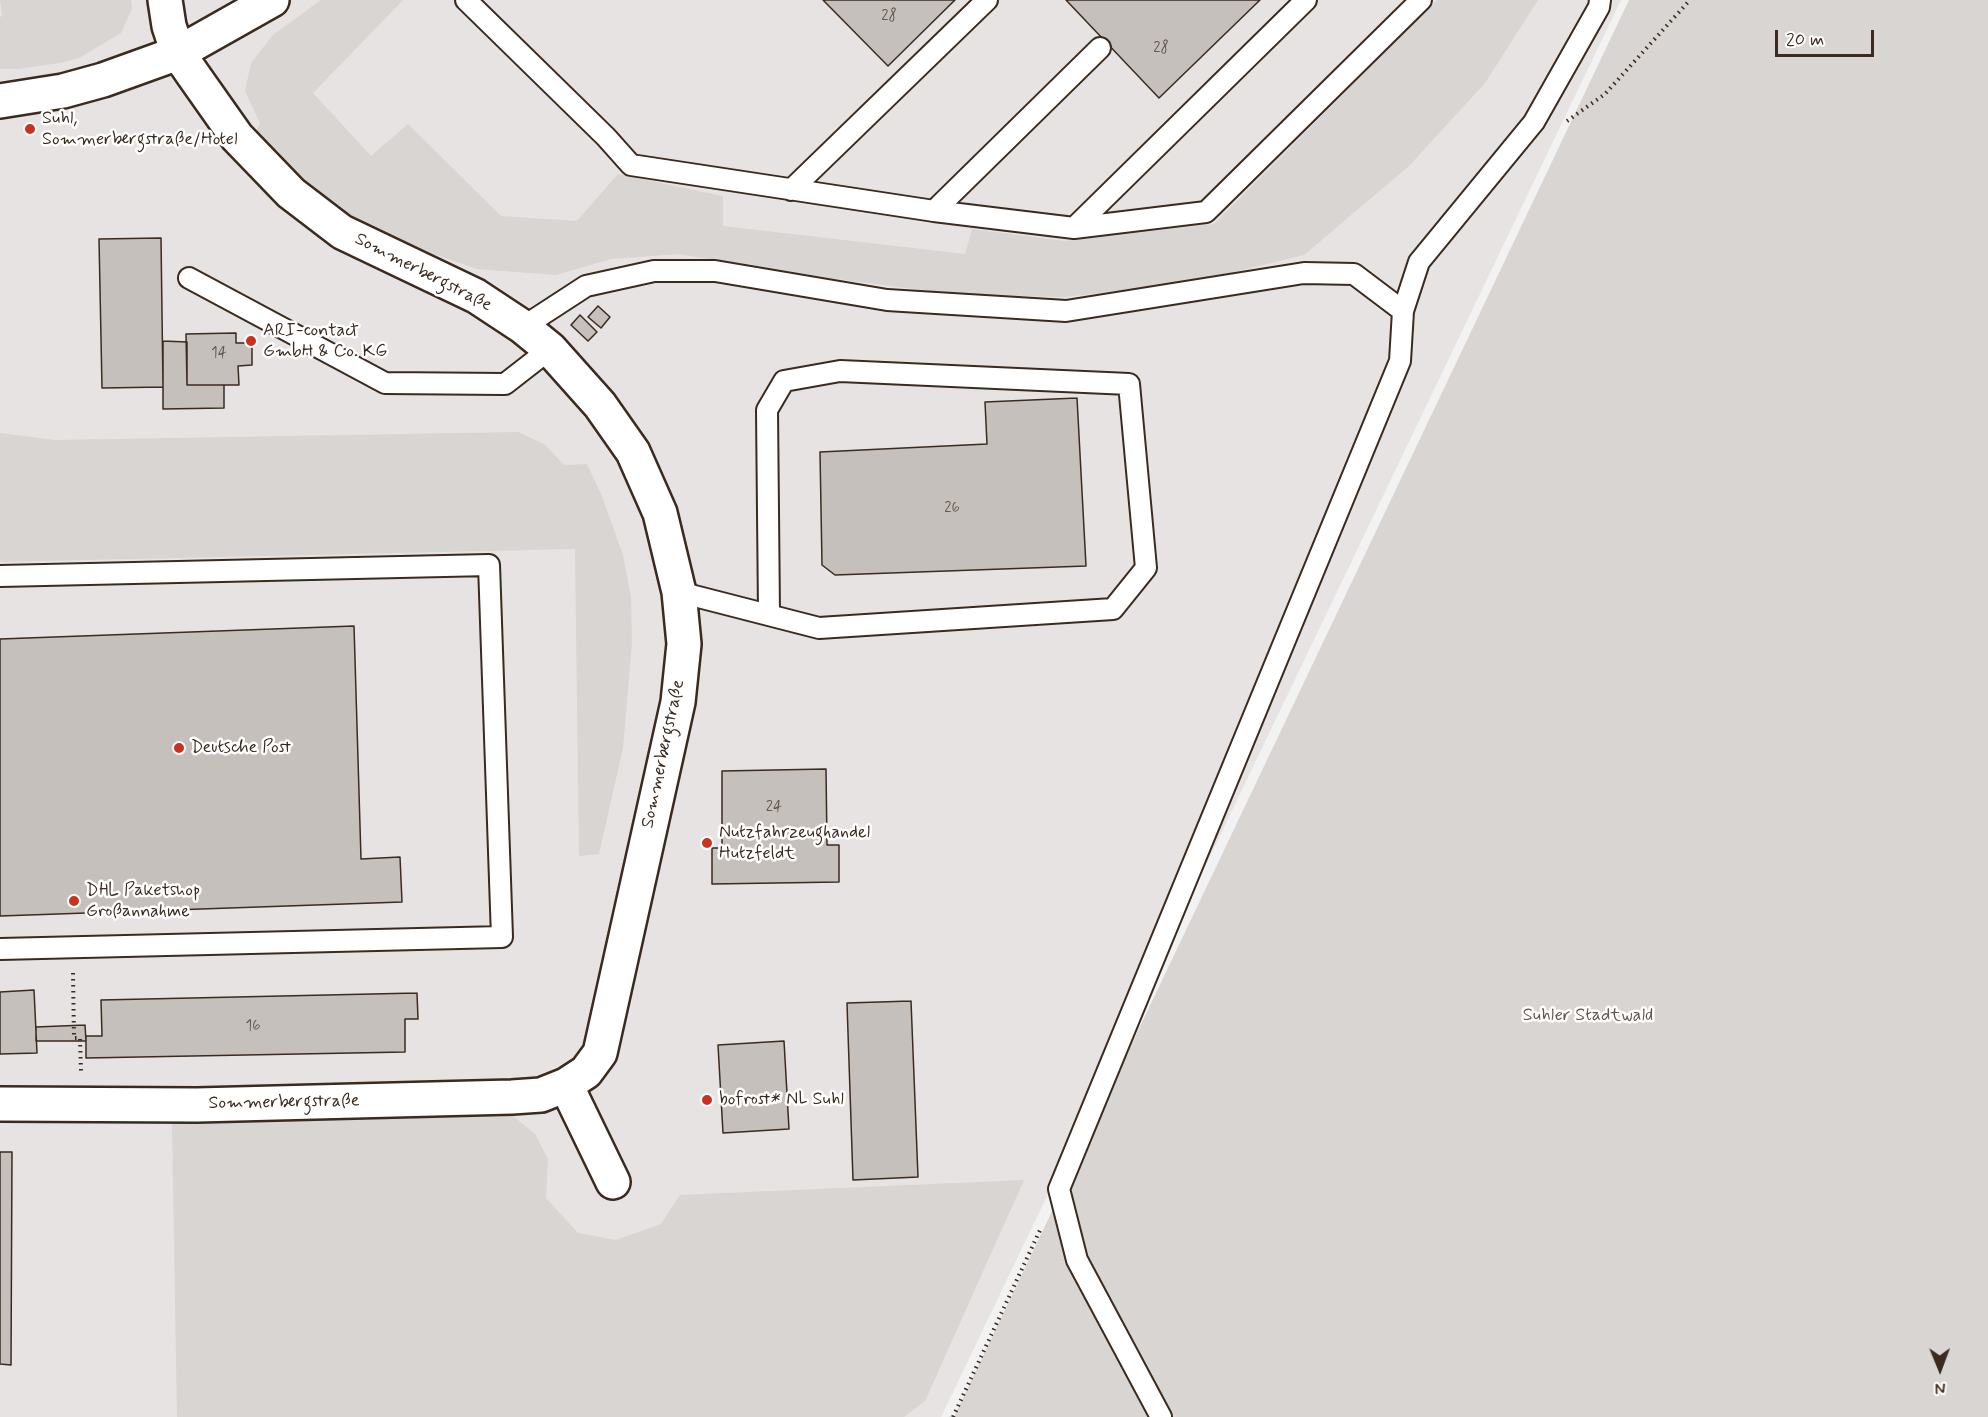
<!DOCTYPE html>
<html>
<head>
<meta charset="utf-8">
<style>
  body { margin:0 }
  #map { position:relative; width:1988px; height:1417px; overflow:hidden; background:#f3f2f2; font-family:Mynerve,sans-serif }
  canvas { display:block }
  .north { position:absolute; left:1910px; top:1339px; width:60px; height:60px; -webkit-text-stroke:4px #fff; paint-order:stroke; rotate:179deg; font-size:16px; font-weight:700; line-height:24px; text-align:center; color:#3b2a1e }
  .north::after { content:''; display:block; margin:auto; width:21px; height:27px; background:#3b2a1e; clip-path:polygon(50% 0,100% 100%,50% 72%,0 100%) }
  .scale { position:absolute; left:1775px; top:30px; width:99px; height:27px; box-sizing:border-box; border:3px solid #3b2a1e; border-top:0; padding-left:8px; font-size:18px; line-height:21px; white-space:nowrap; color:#3b2a1e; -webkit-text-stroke:4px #fff; paint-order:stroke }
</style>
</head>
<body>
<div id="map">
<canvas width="1988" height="1417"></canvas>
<div class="north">N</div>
<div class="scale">20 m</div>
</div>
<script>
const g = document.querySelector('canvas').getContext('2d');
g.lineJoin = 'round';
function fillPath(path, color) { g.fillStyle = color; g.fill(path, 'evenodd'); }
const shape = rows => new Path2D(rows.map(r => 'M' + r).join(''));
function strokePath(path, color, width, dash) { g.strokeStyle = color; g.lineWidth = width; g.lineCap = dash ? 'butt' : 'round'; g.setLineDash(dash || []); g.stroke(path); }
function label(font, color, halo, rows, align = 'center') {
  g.font = font + ' Mynerve,sans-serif'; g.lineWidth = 5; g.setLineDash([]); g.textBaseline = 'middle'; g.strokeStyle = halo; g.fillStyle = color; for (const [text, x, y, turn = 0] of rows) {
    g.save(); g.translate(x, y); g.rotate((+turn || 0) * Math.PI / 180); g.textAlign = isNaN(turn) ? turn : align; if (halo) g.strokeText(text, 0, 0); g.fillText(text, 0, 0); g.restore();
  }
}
fillPath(shape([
  [0,0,1621,0,941,1417,0,1417]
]), '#e6e3e2');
fillPath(shape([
  [0,0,131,0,132,9,121,33,79,58,59,63,18,69,0,69,0,17,2,16],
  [321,0,403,0,313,93,371,156,408,124,501,216,577,221,618,174,723,196,723,226,965,254,972,229,1065,241,1214,224,1437,0,1538,0,1485,83,1409,166,1304,255,1189,283,1065,297,960,295,829,278,678,254,611,259,556,275,477,269,428,252,356,221,297,178,255,134,260,123,245,91,251,63,273,35],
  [1629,0,1988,0,1988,1417,948,1417,955,1415],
  [518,432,544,444,564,465,587,464,601,494,623,555,631,598,632,643,623,748,599,854,579,856,575,549,0,562,0,433,55,440],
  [512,1115,535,1134,548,1159,546,1198,578,1233,616,1240,661,1224,680,1195,1024,1180,925,1401,904,1417,177,1417,172,1123]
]), '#d8d5d2');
const building = shape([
  [823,0,955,0,888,66,823,0],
  [1066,0,1260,0,1159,98,1066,0],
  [161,238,163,387,102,388,99,239,161,238],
  [598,306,610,317,601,328,588,317,598,306],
  [580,315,597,332,588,341,571,325,580,315],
  [236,333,236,343,252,343,252,365,238,366,239,385,187,385,186,334,236,333],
  [163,341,187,342,187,385,224,385,224,408,163,409,163,341],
  [1077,398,1086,566,835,575,822,565,820,452,987,444,985,402,1077,398],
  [354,626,361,859,400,857,402,902,0,916,0,639,354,626],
  [826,769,827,845,839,845,839,882,712,884,712,848,722,848,722,771,826,769],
  [34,990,37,1053,0,1054,0,992,34,990],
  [417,993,418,1019,405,1019,405,1052,86,1058,86,1036,102,1036,101,1000,417,993],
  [911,1001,918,1177,853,1180,847,1003,911,1001],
  [85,1025,86,1041,36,1041,36,1027,85,1025],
  [784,1041,789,1129,723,1133,718,1045,784,1041],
  [0,1152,12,1152,11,1365,0,1364,0,1152]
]);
fillPath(building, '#c6c0bd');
strokePath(building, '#3b2a1e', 1.5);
const service = shape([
  [466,0,606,137,631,165,934,211,1074,228,1206,212,1421,0],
  [791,190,987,0],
  [934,211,1100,48],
  [1074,228,1306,0],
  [189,278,385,383,505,384,550,349],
  [1403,311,1419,262,1534,122,1599,7,1600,0],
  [523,327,586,286,654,271,715,271,887,300,1066,311,1304,273,1354,274,1403,311,1400,361,1059,1189,1077,1260,1161,1417],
  [0,576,489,565,502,937,0,949],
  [679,592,819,628,1113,609,1146,568,1129,384,840,371,784,381,767,410,769,613]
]);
const minor = shape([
  [0,101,63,91,103,80,178,53,272,0],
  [566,1085,613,1182],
  [0,1104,197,1105,512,1097,541,1095,566,1085,586,1072,600,1053,678,702,684,644,679,592,660,513,633,452,600,405,550,349,523,327,476,296,342,232,291,193,237,137,194,76,178,53,169,26,165,0]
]);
strokePath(service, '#3b2a1e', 24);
strokePath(minor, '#3b2a1e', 38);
strokePath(shape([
  [1567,121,1605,94,1690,0],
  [73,973,74,1038,80,1038,81,1071],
  [953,1417,1041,1228]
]), '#3b2a1e', 4, [1.5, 4.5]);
strokePath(service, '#fff', 20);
strokePath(minor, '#fff', 33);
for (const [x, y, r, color] of [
  [30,129,6,"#c8321e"],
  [251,341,6,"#c8321e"],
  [179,748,6,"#c8321e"],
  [707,843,6,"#c8321e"],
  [74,901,6,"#c8321e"],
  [707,1100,6,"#c8321e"]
]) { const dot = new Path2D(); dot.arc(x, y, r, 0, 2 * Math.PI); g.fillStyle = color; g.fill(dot); strokePath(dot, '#fff', 2); }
label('15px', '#5e5046', null, [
  ["28",889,17],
  ["28",1161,49],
  ["14",219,354],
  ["26",952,509],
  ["24",774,808],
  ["16",253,1027]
]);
label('18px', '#3b2a1e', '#fff', [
  ["Suhl,",42,119],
  ["Sommerbergstraße/Hotel",42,140],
  ["ARI-contact",263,331],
  ["GmbH & Co. KG",263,352],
  ["Deutsche Post",191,748],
  ["Nutzfahrzeughandel",719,833],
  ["Hutzfeldt",719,854],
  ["DHL Paketshop",86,891],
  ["Großannahme",86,912],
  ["bofrost* NL Suhl",719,1100]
], 'left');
label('18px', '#3b2a1e', '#fff', [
  ["Sommerbergstraße",423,273,27],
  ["Sommerbergstraße",664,754,-78],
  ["Sommerbergstraße",284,1103,-1]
]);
label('18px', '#62554b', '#fff', [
  ["Suhler Stadtwald",1588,1016]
]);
</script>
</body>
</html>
